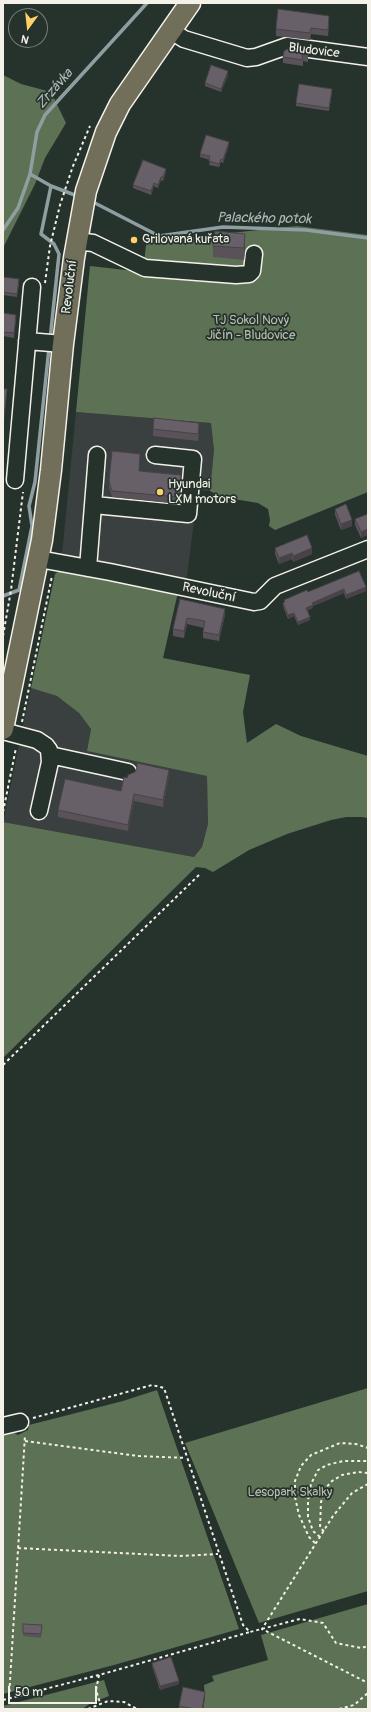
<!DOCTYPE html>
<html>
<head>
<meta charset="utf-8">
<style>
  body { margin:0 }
  #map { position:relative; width:371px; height:1712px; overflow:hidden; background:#26332d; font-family:Pangolin,sans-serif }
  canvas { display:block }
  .frame { position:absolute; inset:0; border:4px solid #f4f1e8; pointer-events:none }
  .north { position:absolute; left:8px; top:8px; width:40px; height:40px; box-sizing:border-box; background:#26332d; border:1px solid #787f78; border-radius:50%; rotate:195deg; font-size:11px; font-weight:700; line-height:16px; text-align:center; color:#f4f1e8 }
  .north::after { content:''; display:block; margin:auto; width:14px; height:18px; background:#ffd166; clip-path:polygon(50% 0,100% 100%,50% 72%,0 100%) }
  .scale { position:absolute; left:8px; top:1686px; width:89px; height:18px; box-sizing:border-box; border:2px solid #f4f1e8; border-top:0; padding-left:5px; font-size:12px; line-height:14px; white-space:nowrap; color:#f4f1e8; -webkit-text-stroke:3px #26332d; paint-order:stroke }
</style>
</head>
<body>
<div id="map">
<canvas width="371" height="1712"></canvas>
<div class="frame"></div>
<div class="north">N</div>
<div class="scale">50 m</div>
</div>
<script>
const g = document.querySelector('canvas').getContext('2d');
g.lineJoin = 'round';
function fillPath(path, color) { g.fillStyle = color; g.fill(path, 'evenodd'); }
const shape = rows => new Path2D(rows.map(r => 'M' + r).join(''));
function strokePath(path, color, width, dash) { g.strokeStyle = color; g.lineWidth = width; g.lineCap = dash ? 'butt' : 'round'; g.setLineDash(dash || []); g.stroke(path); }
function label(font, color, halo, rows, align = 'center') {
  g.font = font + ' Pangolin,sans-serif'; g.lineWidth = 3.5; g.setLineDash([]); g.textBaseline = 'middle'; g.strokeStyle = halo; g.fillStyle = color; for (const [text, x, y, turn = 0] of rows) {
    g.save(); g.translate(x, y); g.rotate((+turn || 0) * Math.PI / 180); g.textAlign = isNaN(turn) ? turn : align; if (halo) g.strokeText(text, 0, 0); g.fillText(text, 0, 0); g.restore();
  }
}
fillPath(shape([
  [76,412,211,423,214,450,210,491,198,490,186,584,62,554],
  [31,688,57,696,79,713,91,729,87,751,207,776,208,824,202,847,194,857,3,822]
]), '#3a403f');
fillPath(shape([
  [3,75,21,84,51,92,66,123,45,158,35,184,3,248],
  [297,226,368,235,368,492,275,530,269,526,270,520,268,509,258,503,221,497,210,491,214,450,211,423,76,412,90,266,143,272,147,236,173,239],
  [59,571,178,592,163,658,250,675,243,712,247,743,276,724,301,736,368,756,368,818,362,817,346,817,331,820,287,834,249,850,213,872,205,868,196,867,3,1058,3,822,194,857,202,847,208,824,207,776,87,751,91,729,79,713,57,696,31,688,55,574],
  [368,1388,368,1591,259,1623,185,1443],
  [157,1390,239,1629,114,1665,3,1694,3,1432,9,1430,18,1435,28,1430,29,1425,123,1401],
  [368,1604,368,1709,203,1709,205,1698,204,1685,214,1681,212,1676,268,1660,261,1635],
  [104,1680,109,1696,91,1703,82,1709,3,1709,3,1706]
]), '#5d7255');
strokePath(shape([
  [30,174,51,186,80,197],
  [91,201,159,236,223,227,306,230,368,238],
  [3,230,18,208,30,174,37,132,45,115,147,3],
  [50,340,59,254,54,244,41,234,51,186],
  [3,596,19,590,32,526,29,506,35,482,49,348]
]), '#8f9ea1', 3.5);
const minor = shape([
  [170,30,184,39,247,58,256,57,287,46,368,57],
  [76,241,93,243,145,268,236,275,249,274,252,271,254,254],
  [27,341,63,344],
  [15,480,32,287],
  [94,505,188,514,193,459,155,455],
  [39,559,110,572,254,602,260,601,275,586,368,549],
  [88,568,97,455],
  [3,731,37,740,46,746,49,750,50,762,39,811],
  [50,755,128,772],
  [3,1426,20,1422]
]);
const major = shape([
  [3,729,42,540,51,470,63,344,74,258,86,191,106,132,120,104,190,3]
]);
strokePath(minor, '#f4f1e8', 19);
strokePath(major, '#f4f1e8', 23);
strokePath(shape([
  [45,283,50,246,60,205,73,166,90,126],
  [3,636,11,590,23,492],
  [22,722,52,576],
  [3,812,16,748],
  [3,1065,201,873],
  [33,1418,152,1385,164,1388,243,1625,250,1632,300,1619,323,1623,336,1643,361,1648,368,1646],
  [25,1441,138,1456,186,1458],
  [368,1484,352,1493,333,1516,262,1629,368,1683],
  [324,1531,320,1528,321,1502,325,1489,332,1481,342,1475,358,1472,368,1473],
  [320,1537,313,1531,308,1517,308,1500,311,1484,318,1470,327,1465,343,1461,368,1461],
  [315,1543,309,1537,299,1515,295,1497,295,1481,301,1466,311,1455,340,1443,356,1444,368,1448],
  [18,1548,180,1556,218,1554],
  [99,1675,96,1690,100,1703],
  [9,1698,25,1435],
  [3,1700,99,1675,250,1632],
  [88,1709,108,1701,124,1702,137,1709],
  [339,1709,354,1705,368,1693]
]), '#f4f1e8', 2, [3, 3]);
strokePath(minor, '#26332d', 16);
strokePath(major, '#716e59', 20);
fillPath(shape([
  [329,22,328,36,311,34,310,40,276,36,276,29],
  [308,52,308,62,303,61,303,66,283,63,283,57],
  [228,75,221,92,205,86,205,83],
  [332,92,329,111,296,106,296,103],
  [229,145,223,163,221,162,219,167,209,165,210,160,200,157,200,154],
  [166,172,163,181,161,180,158,188,154,186,151,195,133,188,133,185],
  [213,246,245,246,244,260,213,257],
  [3,277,19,282,17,297,3,295],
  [3,313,16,319,14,338,3,336],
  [153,429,199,429,198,441,153,436],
  [140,460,139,471,181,481,179,504,112,497,109,487,109,481],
  [335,509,352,526,341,530,335,515],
  [368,514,361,538,355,525,355,519],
  [275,548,312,554,293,562,292,559,279,564,275,554],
  [359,571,366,591,346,599,344,593,313,606,313,608,308,610,310,620,298,625,294,616,288,619,283,606,283,603,284,602,284,600,308,592],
  [180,599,225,615,219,641,203,638,203,632,204,628,187,624,184,638,173,636,173,629],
  [169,776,163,807,134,801,128,831,58,817,58,810,121,791,127,778],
  [42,1625,41,1638,23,1636,23,1633],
  [152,1663,179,1684,160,1690,152,1666],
  [205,1698,203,1709,179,1709,179,1706]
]), '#595359');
fillPath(shape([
  [329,16,329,22,328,36,328,30],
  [228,71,228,75,221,92,221,89],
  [229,142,229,145,223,163,223,160],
  [166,169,166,172,163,181,163,177],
  [161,177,161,180,158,188,158,185],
  [154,183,154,186,151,195,151,191],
  [245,234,245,246,244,260,244,248],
  [181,475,181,481,179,504,179,497],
  [352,520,352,526,341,530,341,524],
  [368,529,368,535,361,538,361,532],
  [312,548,312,554,293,562,293,556],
  [292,553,292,559,279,564,279,558],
  [366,587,366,591,346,599,346,595],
  [344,589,344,593,313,606,313,608,306,611,306,608,312,603],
  [225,609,225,615,219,641,219,635],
  [294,613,294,616,288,619,288,615],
  [310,617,310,620,298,625,298,622],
  [187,618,187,624,184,638,184,631],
  [169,770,169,776,163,807,163,800],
  [134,794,134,801,128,831,128,825],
  [179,1681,179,1684,160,1690,160,1686],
  [205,1692,205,1698,203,1709,202,1709]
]), '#494349');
const building = shape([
  [278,9,329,16,328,30,311,28,310,33,276,29,278,9],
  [288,49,308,52,308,55,302,54,303,60,283,57,284,51,288,49],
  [211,65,228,71,221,89,205,83,211,65],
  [299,84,332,89,329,108,296,103,299,84],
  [206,135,229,142,223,160,221,159,219,164,209,161,210,156,200,154,206,135],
  [143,160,166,169,163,177,161,177,158,185,154,183,151,191,133,185,143,160],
  [215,231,245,234,244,248,213,246,215,231],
  [3,277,19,279,17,294,3,292,3,277],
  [3,313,16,315,14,333,3,332,3,313],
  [3,389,7,389,3,427,3,389],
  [154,418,199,423,198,434,153,429,154,418],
  [112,451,140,454,139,471,181,475,179,497,112,491,109,481,112,451],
  [346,504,352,520,341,524,335,509,346,504],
  [368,514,368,529,361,532,355,519,368,514],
  [307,535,312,548,293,556,292,553,279,558,275,548,307,535],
  [359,571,366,587,346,595,344,589,312,603,313,605,306,608,310,617,298,622,294,613,288,615,283,603,285,602,284,600,307,590,308,592,359,571],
  [180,599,225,609,219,635,203,632,205,621,187,618,184,631,173,629,180,599],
  [137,763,169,770,163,800,134,794,128,825,58,810,65,779,121,791,124,777,127,778,128,775,135,772,137,768,137,763],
  [23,1624,42,1625,41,1634,23,1633,23,1624],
  [171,1657,179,1681,160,1686,152,1663,171,1657],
  [183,1687,205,1692,202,1709,196,1709,179,1706,183,1687]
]);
fillPath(building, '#686068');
strokePath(building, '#494349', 1);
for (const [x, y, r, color] of [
  [134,240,4,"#ffd166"],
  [160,492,4,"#ffd166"]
]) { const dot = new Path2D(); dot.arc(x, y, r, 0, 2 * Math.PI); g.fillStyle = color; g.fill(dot); strokePath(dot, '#26332d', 1.5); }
label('13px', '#f4f1e8', '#26332d', [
  ["Bludovice",314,51,7],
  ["Revoluční",70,287,-83],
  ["Revoluční",209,593,12]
]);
label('13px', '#f4f1e8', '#26332d', [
  ["Grilovaná kuřata",142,240],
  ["Hyundai",168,485],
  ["LXM motors",168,500]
], 'left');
label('13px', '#b8bead', '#26332d', [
  ["TJ Sokol Nový",251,321],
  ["Jičín - Bludovice",251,336],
  ["Lesopark Skalky",290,1493]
]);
label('italic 14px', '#b0bab8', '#26332d', [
  ["Zrzávka",55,89,-49],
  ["Palackého potok",264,219,1]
]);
</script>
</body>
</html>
